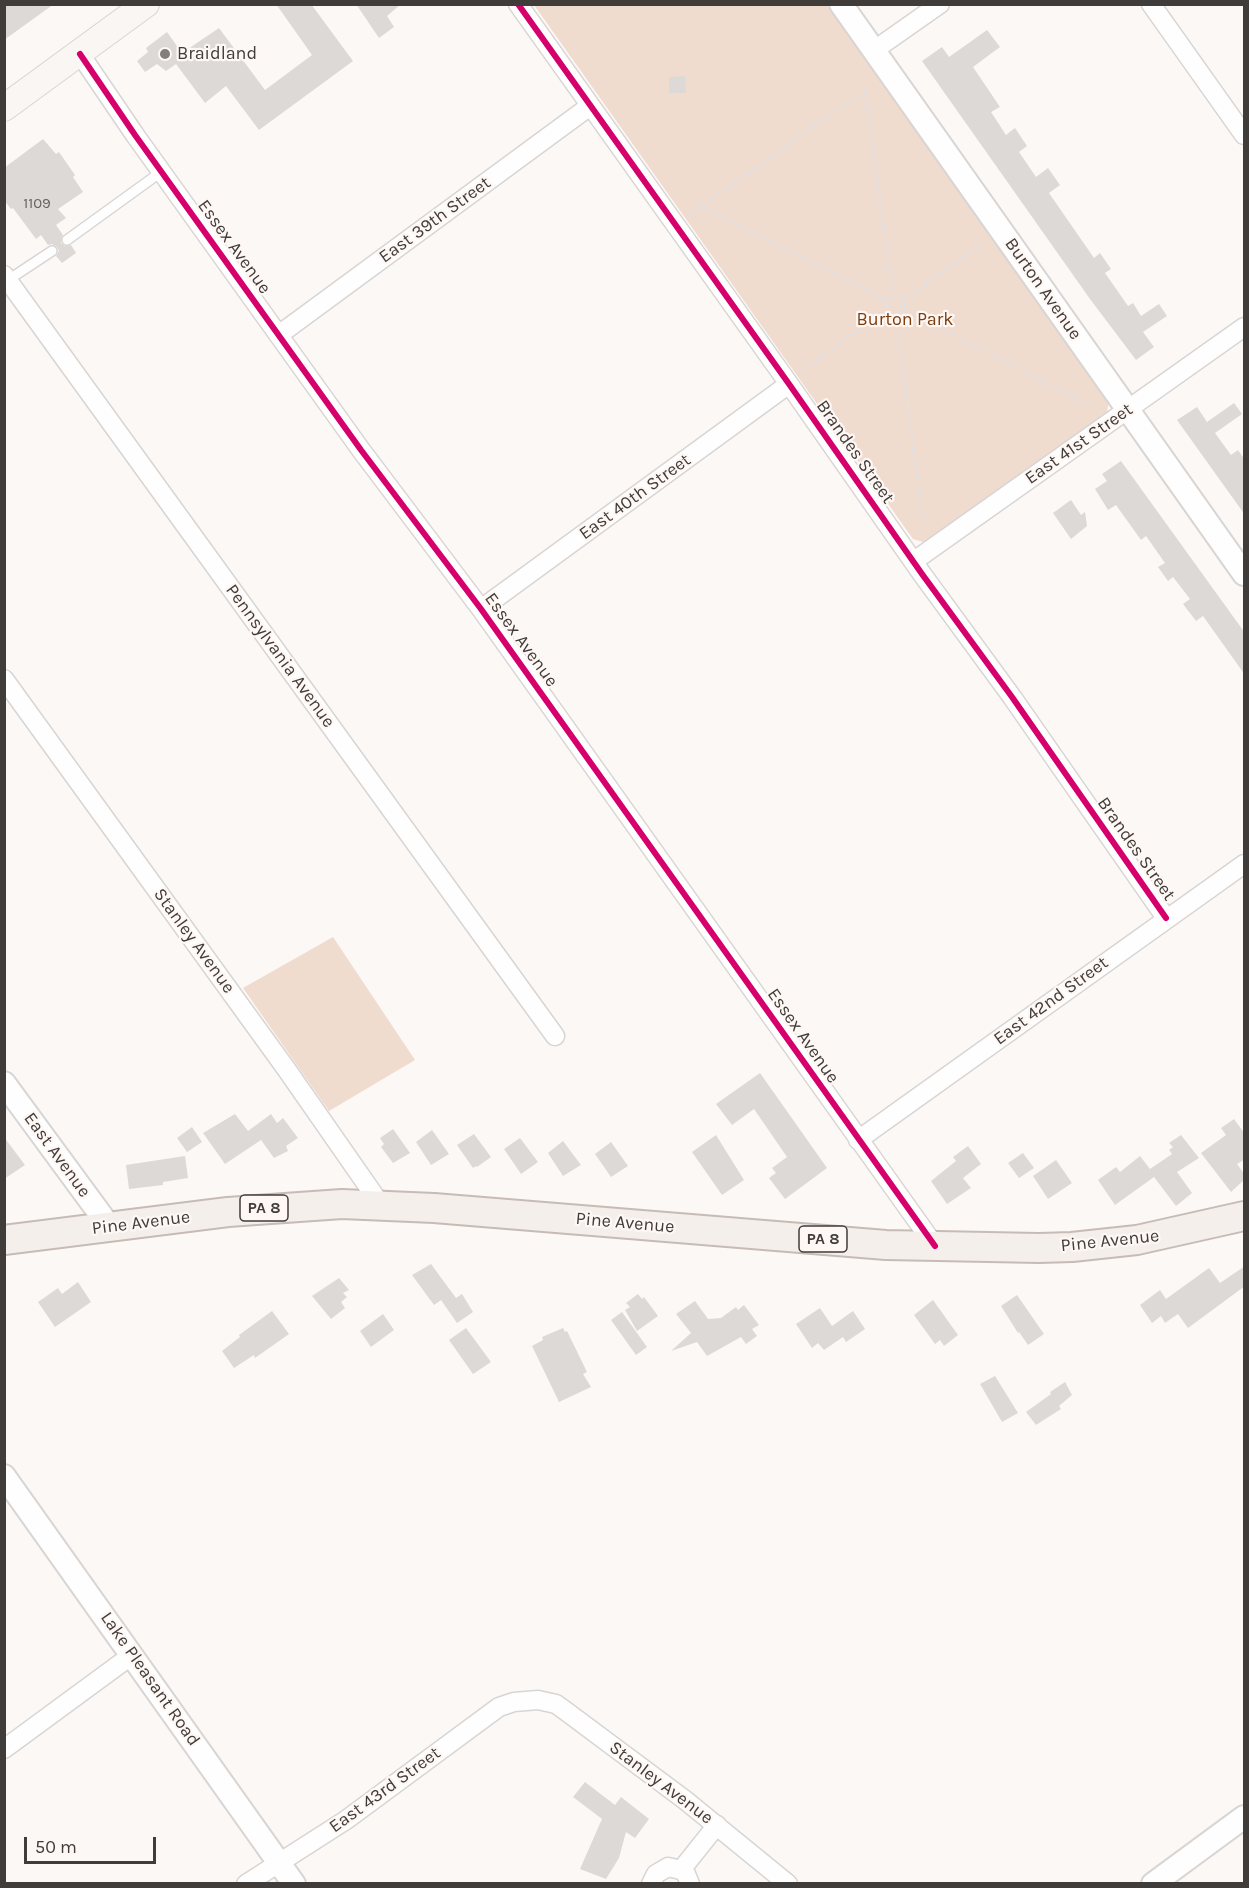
<!DOCTYPE html>
<html>
<head>
<meta charset="utf-8">
<style>
  body { margin:0 }
  #map { position:relative; width:1249px; height:1888px; overflow:hidden; background:#fcf8f6; font-family:Karla,sans-serif }
  canvas { display:block }
  .frame { position:absolute; inset:0; border:6px solid #3f3c3a; pointer-events:none }
  .scale { position:absolute; left:24px; top:1837px; width:132px; height:27px; box-sizing:border-box; border:3px solid #3f3c3a; border-top:0; padding-left:8px; font-size:18px; line-height:21px; white-space:nowrap; color:#3f3c3a; -webkit-text-stroke:4px #fef7f4; paint-order:stroke }
</style>
</head>
<body>
<div id="map">
<canvas width="1249" height="1888"></canvas>
<div class="frame"></div>
<div class="scale">50 m</div>
</div>
<script>
const g = document.querySelector('canvas').getContext('2d');
g.lineJoin = 'round';
function fillPath(path, color) { g.fillStyle = color; g.fill(path, 'evenodd'); }
const shape = rows => new Path2D(rows.map(r => 'M' + r).join(''));
function strokePath(path, color, width, dash) { g.strokeStyle = color; g.lineWidth = width; g.lineCap = dash ? 'butt' : 'round'; g.setLineDash(dash || []); g.stroke(path); }
function label(font, color, halo, rows, align = 'center') {
  g.font = font + ' Karla,sans-serif'; g.lineWidth = 4.5; g.setLineDash([]); g.textBaseline = 'middle'; g.strokeStyle = halo; g.fillStyle = color; for (const [text, x, y, turn = 0] of rows) {
    g.save(); g.translate(x, y); g.rotate((+turn || 0) * Math.PI / 180); g.textAlign = isNaN(turn) ? turn : align; if (halo) g.strokeText(text, 0, 0); g.fillText(text, 0, 0); g.restore();
  }
}
fillPath(shape([
  [534,5,827,5,1109,400,1107,413,928,540,923,542,913,539],
  [333,937,415,1060,329,1111,243,988]
]), '#f0dbcf');
fillPath(shape([
  [4,4,54,4,4,40],
  [276,4,311,4,353,61,259,130,226,86,205,103,176,64,166,71,157,64,145,72,137,61,148,52,146,48,167,32,182,53,219,28,265,90,312,55],
  [356,4,401,4,387,16,394,27,379,38],
  [987,30,1000,47,973,67,1000,107,991,112,1006,135,1015,128,1027,146,1019,152,1036,177,1048,168,1060,185,1049,193,1094,258,1100,253,1111,269,1105,273,1128,306,1133,303,1141,316,1159,304,1167,316,1143,332,1154,347,1136,360,1090,299,922,61,942,47,949,57],
  [685,76,686,93,669,93,669,77],
  [43,139,56,154,59,152,75,175,73,177,83,192,58,209,66,218,56,225,63,235,61,238,61,243,65,246,71,245,76,253,62,263,56,256,59,251,57,247,52,244,48,245,41,235,36,239,13,208,11,209,4,200,4,168],
  [1234,403,1242,414,1215,433,1231,455,1238,450,1245,460,1245,515,1177,420,1197,407,1207,422],
  [1121,461,1245,633,1245,675,1203,616,1196,621,1183,604,1190,599,1173,577,1168,581,1158,567,1165,563,1146,536,1141,540,1116,505,1108,510,1095,489,1107,481,1102,474],
  [1071,500,1081,515,1085,512,1087,526,1071,539,1053,513],
  [760,1073,827,1168,785,1199,769,1178,776,1173,772,1168,787,1157,754,1109,732,1125,716,1104],
  [235,1114,248,1131,271,1114,277,1123,283,1118,298,1138,286,1146,288,1151,274,1158,261,1140,225,1164,203,1133],
  [1234,1119,1245,1134,1245,1159,1237,1164,1245,1175,1245,1179,1231,1192,1201,1153,1226,1135,1221,1128],
  [192,1127,202,1142,187,1152,177,1138],
  [393,1129,410,1153,393,1163,381,1147,384,1144,380,1138],
  [432,1130,449,1154,431,1165,416,1142],
  [474,1134,491,1157,477,1167,476,1166,473,1168,457,1145],
  [716,1135,744,1180,722,1195,692,1152],
  [1181,1135,1199,1158,1177,1172,1192,1193,1176,1206,1154,1177,1115,1205,1098,1180,1116,1167,1120,1172,1140,1156,1150,1169,1172,1154,1169,1150,1173,1147,1169,1143],
  [4,1137,25,1165,4,1179],
  [520,1138,538,1162,521,1174,504,1149],
  [563,1141,581,1165,563,1176,548,1153],
  [611,1142,628,1166,611,1177,595,1154],
  [968,1146,981,1164,963,1178,971,1188,947,1204,931,1181,956,1161,953,1157],
  [1023,1153,1034,1168,1019,1178,1008,1163],
  [185,1156,188,1178,163,1182,163,1185,129,1189,126,1165],
  [1056,1160,1072,1183,1048,1199,1033,1176],
  [431,1264,456,1298,462,1294,473,1312,457,1323,441,1300,434,1305,412,1275],
  [1245,1266,1245,1286,1188,1328,1178,1314,1165,1323,1161,1316,1152,1323,1140,1305,1160,1290,1166,1299,1209,1268,1220,1283],
  [339,1278,349,1290,343,1293,347,1297,341,1302,345,1308,331,1319,312,1296],
  [78,1282,91,1302,55,1327,38,1302,58,1288,62,1294],
  [638,1294,642,1299,644,1297,658,1316,637,1331,625,1310,630,1307,626,1303],
  [1017,1295,1044,1334,1028,1345,1019,1332,1018,1333,1001,1306],
  [933,1300,958,1335,944,1346,940,1340,935,1344,914,1315],
  [695,1301,708,1319,721,1318,736,1307,738,1310,744,1305,759,1325,752,1329,757,1336,746,1344,741,1337,707,1356,697,1342,671,1351,691,1333,676,1314],
  [820,1308,832,1326,853,1311,865,1329,846,1342,843,1337,824,1350,818,1343,812,1348,796,1324],
  [272,1311,289,1334,255,1358,254,1355,234,1368,222,1351,240,1337,239,1335],
  [622,1312,647,1347,636,1355,611,1320],
  [383,1314,394,1330,371,1347,360,1331],
  [466,1328,491,1362,473,1374,449,1340],
  [563,1328,565,1332,567,1331,587,1372,583,1374,591,1387,559,1402,532,1346,543,1340,542,1337],
  [995,1376,1018,1413,1002,1422,980,1384],
  [1065,1382,1072,1395,1059,1406,1061,1409,1036,1425,1026,1412,1051,1394,1050,1392],
  [585,1782,615,1805,621,1797,649,1819,635,1838,626,1832,619,1858,606,1879,580,1869,602,1819,573,1797]
]), '#ddd9d7');
const service = shape([
  [67,240,161,172],
  [8,280,52,251]
]);
const minor = shape([
  [518,4,789,384,922,574,1012,697,1166,918],
  [1151,4,1244,135],
  [873,51,940,4],
  [80,54,135,135,361,450,481,609,935,1246],
  [4,275,555,1036],
  [280,334,590,106],
  [914,561,1244,327],
  [481,609,789,384],
  [4,679,287,1070,381,1205],
  [858,1140,1244,864],
  [4,1749,132,1655],
  [681,1870,717,1825],
  [246,1884,346,1820,499,1707,514,1702,538,1700,556,1704,567,1712,685,1800,788,1884],
  [651,1884,656,1874,668,1867,681,1870,686,1874,690,1884]
]);
const tertiary = shape([
  [841,4,1244,574],
  [4,1083,109,1226],
  [4,1476,294,1884],
  [1153,1884,1244,1817]
]);
const secondary = shape([
  [4,108,146,4]
]);
const primary = shape([
  [4,1240,228,1212,342,1204,434,1208,886,1245,1039,1248,1072,1247,1137,1240,1244,1216]
]);
strokePath(service, '#d8d5d3', 12);
strokePath(minor, '#d8d5d3', 21);
strokePath(tertiary, '#d8d5d3', 26);
strokePath(secondary, '#d8d5d3', 28);
strokePath(primary, '#c7bbb5', 32);
strokePath(shape([
  [702,206,865,91,893,297],
  [690,215,702,206,887,301],
  '886 305a9 9 0 1 1 18 0a9 9 0 1 1-18 0Z',
  [902,301,978,246],
  [902,309,1089,404],
  [896,314,923,521],
  [801,372,887,310]
]), '#e2e0e0', 3, [4.5, 4.5]);
strokePath(service, '#fffefe', 9);
strokePath(minor, '#fffefe', 18);
strokePath(tertiary, '#fffefe', 22);
strokePath(secondary, '#f9f6f4', 26);
strokePath(primary, '#f4efeb', 28);
strokePath(shape([
  [518,4,789,384,922,574,1012,697,1166,918],
  [80,54,135,135,361,450,481,609,935,1246]
]), '#d6006c', 6);
for (const [x, y, r, color] of [
  [165,54,6,"#817e7c"]
]) { const dot = new Path2D(); dot.arc(x, y, r, 0, 2 * Math.PI); g.fillStyle = color; g.fill(dot); strokePath(dot, '#fef7f4', 2); }
label('15px', '#666361', null, [
  ["1109",37,204]
]);
for (const [x, y, w] of [
  [264,1208,48],
  [823,1239,48]
]) { const box = new Path2D(); box.roundRect(x - w / 2, y - 13, w, 26, 4.5); g.fillStyle = '#fef7f4'; g.fill(box); strokePath(box, '#3f3c3a', 1.5); }
label('bold 16px', '#3f3c3a', null, [
  ["PA 8",264,1208],
  ["PA 8",823,1239]
]);
label('18px', '#3f3c3a', '#fef7f4', [
  ["Braidland",177,54]
], 'left');
label('18px', '#3f3c3a', '#fef7f4', [
  ["East 39th Street",435,220,-36],
  ["Essex Avenue",234,247,54],
  ["Burton Avenue",1043,289,55],
  ["East 41st Street",1079,444,-35],
  ["Brandes Street",855,452,55],
  ["East 40th Street",635,497,-36],
  ["Essex Avenue",521,640,54],
  ["Pennsylvania Avenue",280,656,54],
  ["Brandes Street",1136,849,55],
  ["Stanley Avenue",194,941,54],
  ["East 42nd Street",1051,1001,-36],
  ["Essex Avenue",803,1036,55],
  ["East Avenue",57,1155,54],
  ["Pine Avenue",141,1223,-7],
  ["Pine Avenue",625,1223,5],
  ["Pine Avenue",1110,1241,-6],
  ["Lake Pleasant Road",150,1679,55],
  ["Stanley Avenue",661,1783,37],
  ["East 43rd Street",385,1790,-36]
]);
label('18px', '#7d3c0c', '#fef7f4', [
  ["Burton Park",905,320]
]);
</script>
</body>
</html>
